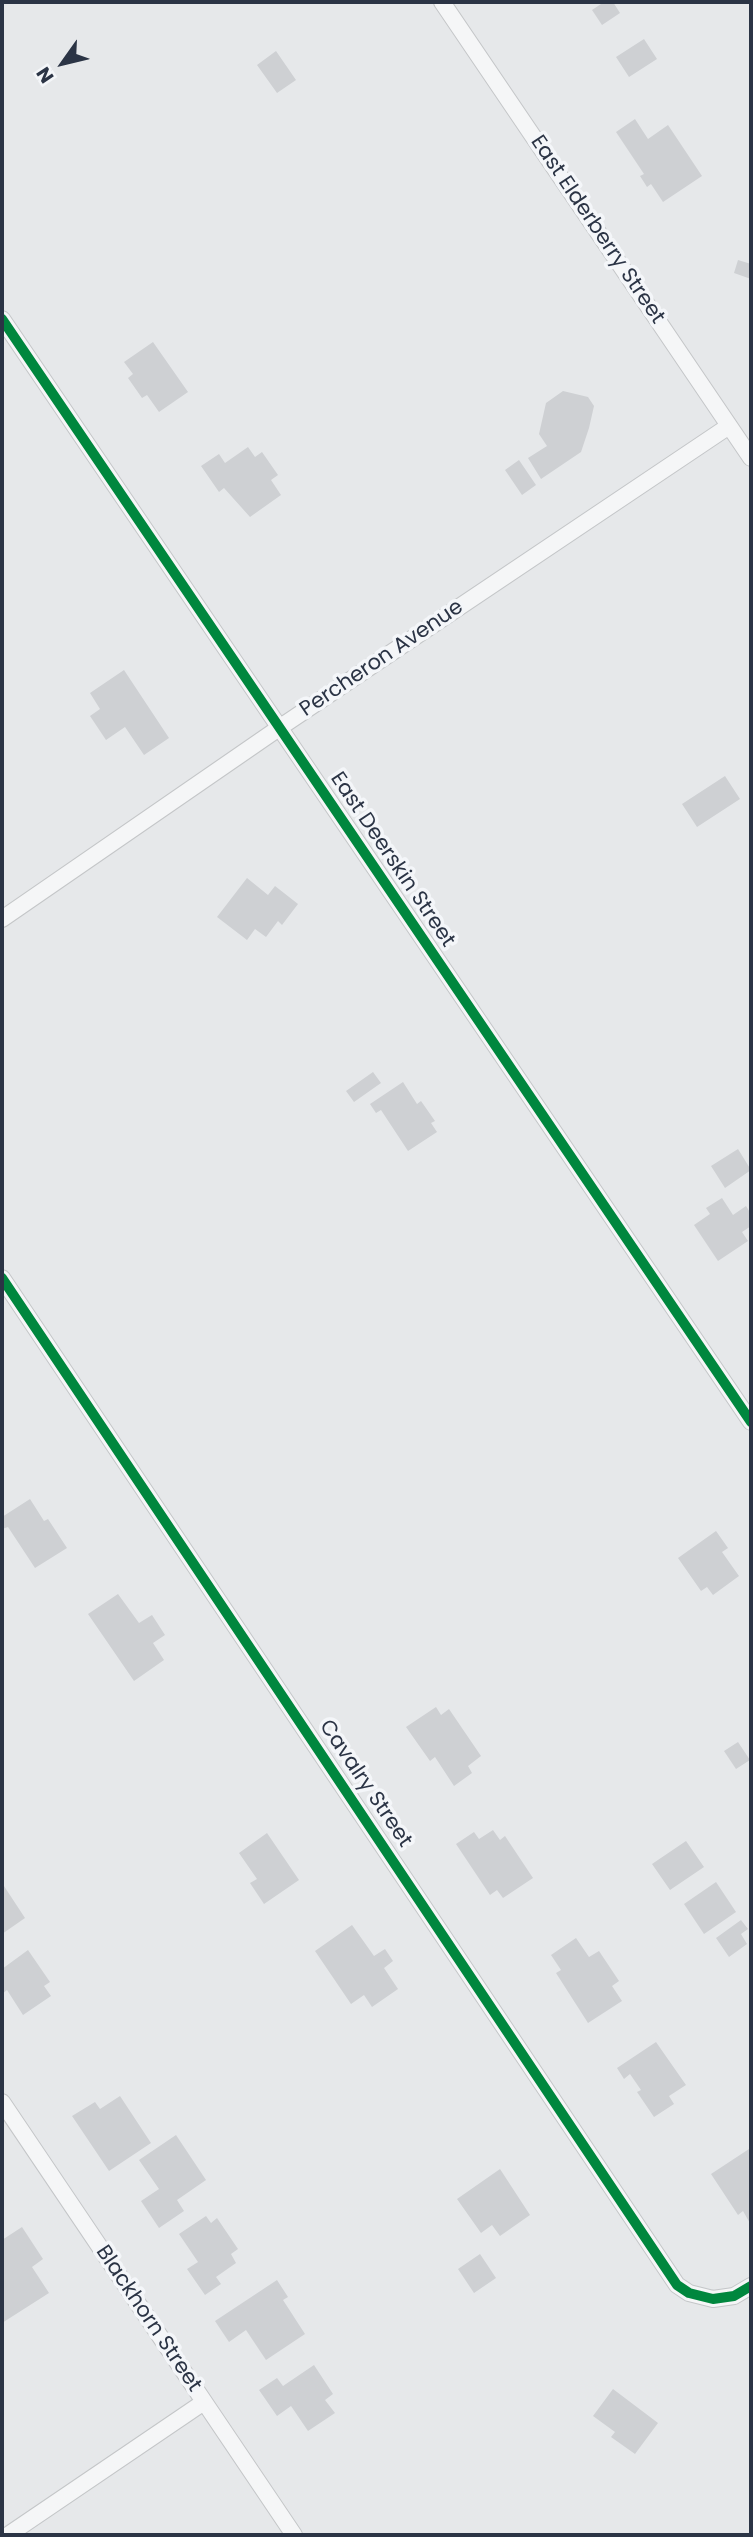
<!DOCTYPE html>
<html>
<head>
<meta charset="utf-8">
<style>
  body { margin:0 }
  #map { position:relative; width:753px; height:2537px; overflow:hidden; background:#e6e8ea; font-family:Poppins,sans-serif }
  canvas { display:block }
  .frame { position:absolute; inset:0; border:4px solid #2b3445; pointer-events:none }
  .north { position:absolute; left:28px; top:28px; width:70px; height:70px; -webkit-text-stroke:5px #f4f6f9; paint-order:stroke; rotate:236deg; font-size:19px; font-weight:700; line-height:28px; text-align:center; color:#2b3445 }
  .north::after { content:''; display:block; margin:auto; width:24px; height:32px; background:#2b3445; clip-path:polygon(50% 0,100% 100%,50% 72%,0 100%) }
</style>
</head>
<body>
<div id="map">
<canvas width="753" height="2537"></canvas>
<div class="frame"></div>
<div class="north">N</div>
</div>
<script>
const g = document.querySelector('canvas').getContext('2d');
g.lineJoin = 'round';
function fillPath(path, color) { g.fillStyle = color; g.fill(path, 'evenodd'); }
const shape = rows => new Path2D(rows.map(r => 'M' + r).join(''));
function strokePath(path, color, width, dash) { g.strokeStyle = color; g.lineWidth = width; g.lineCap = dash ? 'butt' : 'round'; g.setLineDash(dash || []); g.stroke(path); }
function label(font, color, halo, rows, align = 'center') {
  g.font = font + ' Poppins,sans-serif'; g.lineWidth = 7; g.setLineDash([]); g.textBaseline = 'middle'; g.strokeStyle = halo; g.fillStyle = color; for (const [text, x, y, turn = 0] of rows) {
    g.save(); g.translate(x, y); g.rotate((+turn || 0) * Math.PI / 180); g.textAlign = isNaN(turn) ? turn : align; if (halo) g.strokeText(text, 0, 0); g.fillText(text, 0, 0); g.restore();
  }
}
fillPath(shape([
  [604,2,613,2,620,13,602,25,592,10],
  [644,39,657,59,629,77,616,57],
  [276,51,296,80,277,93,257,65],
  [635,119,648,139,668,125,702,176,663,202,651,184,647,187,640,176,644,174,616,132],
  [738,260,751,264,751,279,734,273],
  [153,342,188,392,159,412,147,395,142,398,128,378,133,374,124,362],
  [563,391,588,397,594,406,589,428,581,452,541,479,528,458,547,446,539,434,546,403],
  [248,447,255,457,262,452,278,475,271,480,281,495,250,517,224,488,219,492,201,466,219,454,225,463],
  [519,460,536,485,522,495,505,470],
  [124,670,169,738,144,755,125,727,106,740,90,716,100,709,90,693],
  [725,776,740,799,697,827,682,804],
  [247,878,268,895,275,886,298,904,282,925,278,921,266,937,255,929,247,940,217,917],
  [373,1072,381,1083,354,1102,346,1091],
  [403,1082,417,1104,421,1101,435,1121,431,1123,437,1132,408,1151,381,1110,376,1113,370,1104],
  [738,1149,751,1170,725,1188,711,1166],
  [722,1198,733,1215,746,1206,751,1214,751,1226,742,1232,748,1241,718,1261,694,1225,710,1214,706,1208],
  [30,1499,44,1521,48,1519,67,1548,35,1568,8,1527,2,1529,2,1517],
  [716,1531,728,1548,722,1552,739,1576,713,1595,707,1587,701,1591,678,1558],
  [118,1594,139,1623,152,1615,165,1635,153,1643,164,1660,134,1681,88,1614],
  [436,1707,441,1715,449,1709,481,1756,468,1766,472,1773,454,1786,435,1757,430,1761,406,1727],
  [738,1742,750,1760,736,1769,724,1751],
  [493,1830,500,1840,505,1836,533,1878,503,1898,497,1890,490,1895,456,1844,474,1832,479,1839],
  [267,1833,299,1880,264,1904,250,1883,257,1879,239,1853],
  [686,1841,704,1867,670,1890,652,1864],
  [716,1882,736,1912,704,1934,684,1904],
  [2,1883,25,1918,2,1934],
  [741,1920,748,1929,741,1934,747,1944,729,1957,716,1938],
  [352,1925,374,1956,385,1949,393,1961,384,1968,398,1989,372,2007,364,1995,351,2004,315,1951],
  [576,1938,589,1957,599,1951,619,1981,612,1986,622,2001,588,2023,556,1973,561,1970,551,1955],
  [28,1950,50,1982,44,1986,51,1996,23,2015,7,1990,2,1994,2,1969],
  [656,2042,686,2085,669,2096,674,2104,654,2117,637,2092,641,2090,630,2074,624,2079,617,2068],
  [120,2096,151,2143,109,2171,72,2116,95,2102,100,2109],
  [176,2135,206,2180,177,2200,184,2211,159,2228,141,2201,159,2189,139,2160],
  [749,2149,751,2152,751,2225,743,2211,738,2215,711,2174],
  [500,2169,530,2215,500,2236,492,2225,481,2233,457,2199],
  [206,2216,211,2223,217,2218,238,2249,231,2254,236,2263,216,2277,221,2284,205,2295,187,2269,198,2262,179,2234],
  [22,2227,43,2259,32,2267,49,2293,2,2323,2,2240],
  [480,2254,496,2278,474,2293,458,2269],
  [277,2280,288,2297,283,2300,305,2334,266,2360,246,2330,229,2342,215,2321],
  [314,2365,333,2394,325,2400,335,2413,308,2431,291,2406,277,2416,259,2390,277,2378,283,2386],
  [613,2389,658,2423,635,2454,611,2437,615,2432,593,2416]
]), '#ced0d3');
const minor = shape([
  [442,2,751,458],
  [2,319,751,1422],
  [2,919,279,728,729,426],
  [2,1278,677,2285,689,2293,713,2299,734,2296,751,2286],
  [2,2102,294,2535],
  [8,2535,204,2402]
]);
strokePath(minor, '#c4c6c8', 18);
strokePath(minor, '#f5f6f7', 16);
strokePath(shape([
  [2,319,751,1422],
  [2,1278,677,2285,689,2293,713,2299,734,2296,751,2286]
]), '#00873e', 10);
label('21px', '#2b3445', '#f4f6f9', [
  ["East Elderberry Street",597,230,56],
  ["Percheron Avenue",382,659,-34],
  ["East Deerskin Street",392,860,56],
  ["Cavalry Street",365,1784,56],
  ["Blackhorn Street",148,2319,56]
]);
</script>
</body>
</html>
